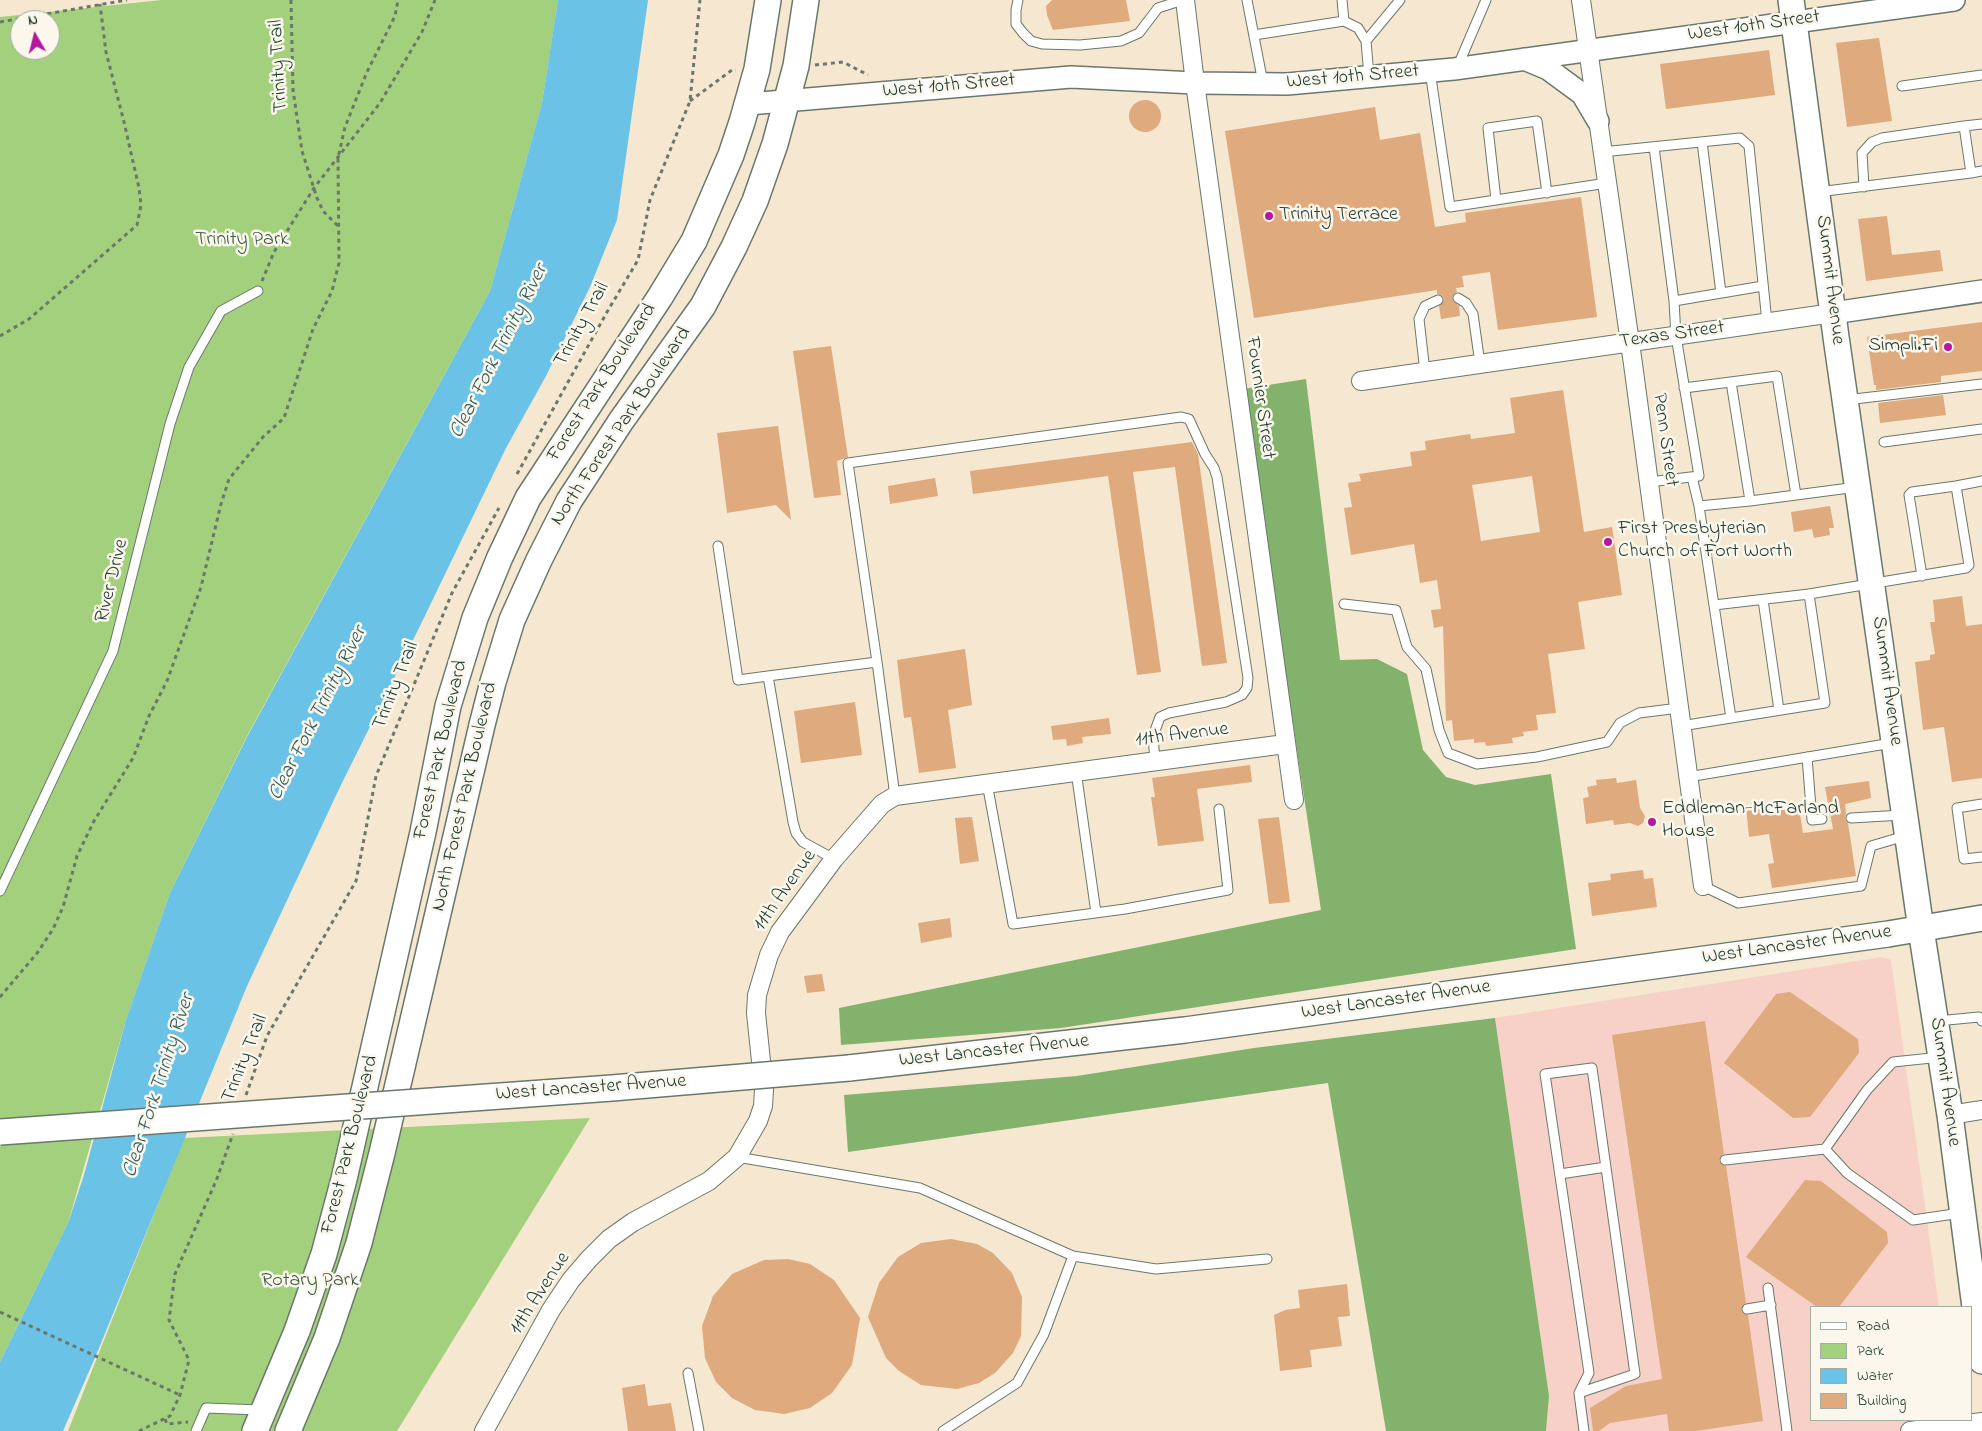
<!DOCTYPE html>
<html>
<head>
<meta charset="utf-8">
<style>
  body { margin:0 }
  #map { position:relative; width:1982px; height:1431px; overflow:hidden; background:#f5e7d0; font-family:"Indie Flower",sans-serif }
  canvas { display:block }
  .legend { position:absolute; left:1810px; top:1306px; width:162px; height:115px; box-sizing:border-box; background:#fbf7ec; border:1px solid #a3ada2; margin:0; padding:6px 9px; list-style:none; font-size:15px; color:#1f3d34 }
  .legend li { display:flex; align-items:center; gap:10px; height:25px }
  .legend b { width:25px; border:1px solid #a3ada2 }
  .north { position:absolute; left:10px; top:10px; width:50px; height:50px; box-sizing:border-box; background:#fbf7ec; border:1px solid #a3ada2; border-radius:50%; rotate:352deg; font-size:14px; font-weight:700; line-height:20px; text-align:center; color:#1f3d34 }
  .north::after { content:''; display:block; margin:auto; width:18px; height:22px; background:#b5179e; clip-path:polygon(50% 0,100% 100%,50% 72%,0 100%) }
</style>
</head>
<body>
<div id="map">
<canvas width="1982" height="1431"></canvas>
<ul class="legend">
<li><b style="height:6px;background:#fff"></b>Road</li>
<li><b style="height:14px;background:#a3d07d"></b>Park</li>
<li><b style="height:14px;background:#6ac2e7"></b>Water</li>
<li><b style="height:14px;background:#dfaa7e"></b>Building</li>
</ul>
<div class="north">N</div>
</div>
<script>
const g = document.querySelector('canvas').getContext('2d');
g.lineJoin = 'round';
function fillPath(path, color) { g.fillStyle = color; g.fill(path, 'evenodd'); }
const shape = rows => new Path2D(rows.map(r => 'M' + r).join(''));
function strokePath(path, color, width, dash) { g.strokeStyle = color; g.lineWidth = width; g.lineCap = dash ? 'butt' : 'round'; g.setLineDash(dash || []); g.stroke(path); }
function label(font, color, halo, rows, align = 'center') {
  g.font = font + ' "Indie Flower",sans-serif'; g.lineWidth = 5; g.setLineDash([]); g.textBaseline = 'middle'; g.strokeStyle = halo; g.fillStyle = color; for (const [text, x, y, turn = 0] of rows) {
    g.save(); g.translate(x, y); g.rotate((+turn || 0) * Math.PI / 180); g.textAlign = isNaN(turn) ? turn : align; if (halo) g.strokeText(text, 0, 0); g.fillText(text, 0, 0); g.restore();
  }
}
fillPath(shape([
  [1882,957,1891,960,1939,1307,1811,1307,1811,1420,1954,1420,1956,1431,1546,1431,1549,1396,1495,1018]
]), '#f7d1c7');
fillPath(shape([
  [162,0,558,0,542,103,490,291,247,736,170,893,126,1020,68,1223,0,1362,0,17],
  [20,20,50,20,50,50,20,50],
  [590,1118,397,1431,68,1431,184,1138]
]), '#a3d07d');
fillPath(shape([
  [1306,379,1340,660,1377,659,1407,674,1423,750,1446,777,1475,785,1551,774,1576,949,1061,1028,841,1045,839,1008,1321,910,1243,389],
  [1495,1018,1549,1396,1546,1431,1386,1431,1328,1083,848,1152,844,1095,1077,1076,1254,1048]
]), '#82b26c');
fillPath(shape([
  [558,0,648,0,617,220,590,287,546,376,506,448,419,628,339,789,247,986,97,1353,63,1431,0,1431,0,1362,68,1223,84,1175,126,1020,170,893,247,737,490,291,542,103]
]), '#6ac2e7');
fillPath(shape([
  [1052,0,1126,0,1130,21,1053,30,1047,15,1046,6],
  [1879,38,1892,121,1847,127,1836,43],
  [1769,50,1775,95,1666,109,1660,64],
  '1129 116a16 16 0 1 1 32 0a16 16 0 1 1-32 0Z',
  [1375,107,1380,140,1420,133,1435,227,1466,222,1465,213,1581,197,1597,317,1498,330,1490,272,1462,276,1464,287,1456,288,1457,292,1452,297,1453,301,1459,306,1460,316,1441,319,1439,306,1444,300,1442,295,1437,294,1437,290,1254,318,1225,131],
  [1887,216,1892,255,1940,250,1943,271,1866,281,1858,219],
  [1982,322,1982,371,1941,376,1941,382,1876,390,1876,385,1874,385,1867,337],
  [831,346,848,457,837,461,841,495,814,498,793,351],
  [1563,390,1584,532,1612,527,1622,595,1578,602,1585,649,1548,654,1556,713,1536,715,1538,730,1523,732,1524,736,1512,738,1513,743,1486,746,1485,742,1474,743,1474,739,1454,741,1452,720,1446,721,1443,626,1434,628,1431,610,1441,609,1437,580,1420,583,1414,544,1351,555,1344,508,1352,507,1348,483,1361,481,1359,474,1412,466,1410,452,1426,450,1425,441,1470,434,1471,439,1515,433,1510,398],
  [1532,476,1540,532,1481,541,1472,485],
  [1943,395,1946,415,1880,423,1878,403],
  [778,426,791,520,776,505,727,513,717,433],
  [1192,442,1198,454,1227,663,1202,666,1175,467,1133,472,1161,672,1137,675,1108,476,973,494,970,471],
  [935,478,938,496,890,504,888,486],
  [1830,506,1834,528,1829,528,1830,535,1814,538,1812,529,1794,532,1791,512],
  [1962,596,1966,626,1982,624,1982,778,1952,782,1944,727,1923,730,1915,662,1930,660,1930,655,1935,654,1930,622,1935,622,1933,600],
  [965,649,972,705,948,710,956,768,919,773,911,717,904,718,897,660],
  [855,702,862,755,801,763,794,711],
  [1109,718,1111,734,1082,737,1083,743,1067,746,1066,739,1053,740,1051,726],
  [1250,765,1252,782,1197,789,1204,841,1158,846,1151,797,1155,797,1152,778],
  [1616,778,1617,783,1636,780,1640,808,1645,816,1643,823,1638,826,1630,823,1614,825,1613,820,1586,824,1583,798,1589,797,1587,787,1597,785,1596,780],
  [1869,781,1871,798,1845,804,1846,814,1845,819,1848,823,1856,876,1772,888,1768,864,1774,863,1769,834,1749,837,1746,807,1763,805,1763,812,1799,808,1803,833,1833,829,1825,787],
  [972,817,979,861,960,864,955,818],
  [1279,817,1290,902,1269,904,1258,819],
  [1643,870,1644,879,1653,878,1657,907,1592,916,1588,883,1611,880,1610,874],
  [950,918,952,937,921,943,918,923],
  [822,974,825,991,807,993,804,976],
  [1790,992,1858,1039,1859,1053,1810,1117,1793,1118,1724,1063,1776,994],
  [1705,1021,1724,1154,1720,1157,1719,1161,1722,1165,1726,1166,1746,1303,1743,1305,1741,1310,1743,1313,1748,1315,1763,1421,1696,1431,1669,1431,1667,1414,1610,1423,1599,1431,1593,1431,1590,1408,1626,1386,1662,1379,1612,1035],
  [1805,1180,1821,1181,1887,1232,1888,1243,1839,1307,1817,1307,1746,1257],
  [951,1239,977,1244,993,1253,1012,1273,1022,1297,1021,1336,1013,1353,995,1373,979,1383,957,1389,921,1385,899,1371,886,1358,868,1317,879,1283,898,1257,921,1243],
  [788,1259,810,1264,834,1280,860,1318,852,1365,832,1393,810,1408,784,1414,755,1410,732,1398,716,1382,705,1358,702,1326,713,1296,732,1274,764,1260],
  [1347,1284,1350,1316,1338,1317,1342,1346,1310,1350,1312,1367,1280,1371,1274,1315,1285,1310,1300,1308,1298,1290],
  [645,1384,648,1406,671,1403,676,1431,628,1431,622,1388]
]), '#dfaa7e');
const service = shape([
  [1018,0,1016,10,1016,24,1023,33,1031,41,1042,44,1080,45,1121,41,1139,33,1158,8,1183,0],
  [1247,0,1263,83],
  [1342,0,1344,21],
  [1254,35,1344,21,1358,28,1366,41,1369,76],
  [1366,41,1400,0],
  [1457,68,1486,0],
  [1430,71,1450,207,1607,183],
  [1902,86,1982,75],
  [1702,142,1721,293],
  [1654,147,1674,301],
  [1602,152,1740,138,1749,146,1767,322],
  [1971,173,1982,171],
  [1864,187,1862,153,1872,142,1882,138,1964,126],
  [1818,192,1971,173,1964,126,1982,124],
  [1496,200,1488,128,1537,121,1547,193],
  [1458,298,1466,303,1473,314,1480,364],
  [1425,372,1419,319,1425,306,1438,300],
  [1731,382,1750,501,1796,495],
  [1684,388,1777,376,1796,495,1857,487],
  [1846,400,1982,384],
  [1884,442,1982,429],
  [1692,477,1699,506],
  [1649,482,1699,476,1676,336,1674,301,1763,286],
  [718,546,738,680,768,676],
  [1922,576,1909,495,1912,492,1956,486],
  [1763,600,1779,710],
  [1344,604,1396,610,1407,647,1426,669,1439,730,1448,753,1477,764,1537,757,1607,742,1620,723,1639,713,1679,708],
  [1714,605,1809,594],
  [877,662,848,463,1181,417,1189,419,1205,454,1214,468,1217,477,1248,678,1247,688,1242,695,1226,702,1169,713,1160,717,1153,736,1155,761],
  [1731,718,1825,703,1809,594,1966,568,1969,565,1956,486,1982,481],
  [1681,726,1731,718,1699,506,1750,501],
  [1807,757,1812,820,1822,819],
  [1076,771,1096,913],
  [1688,777,1892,743],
  [987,783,1013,924,1125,909,1228,890,1219,809],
  [1982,804,1957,808,1964,859,1982,857],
  [1851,818,1903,815],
  [834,859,803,842,796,833,793,822,768,676,877,662,895,796],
  [1703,886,1738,903,1861,886,1871,846,1905,836],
  [0,891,113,651,170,424,189,367,221,311,258,291],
  [1937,1021,1979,1017,1982,1021],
  [1941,1057,1893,1062,1867,1090,1825,1149,1847,1173,1913,1220,1961,1213],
  [737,1157,920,1188,1073,1256],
  [1725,1160,1825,1149],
  [1560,1174,1606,1167],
  [1768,1288,1787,1431],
  [1747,1309,1771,1305],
  [688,1373,699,1431],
  [1579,1393,1635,1374,1592,1068,1545,1074,1589,1373,1579,1393,1584,1431],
  [196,1431,206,1408,261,1410],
  [943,1431,1017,1383,1044,1334,1073,1256,1156,1269,1267,1259]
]);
const minor = shape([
  [1185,0,1195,83,1294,800],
  [1581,0,1633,364,1703,886],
  [1361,381,1833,313],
  [1950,1115,1982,1110],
  [484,1431,551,1310,571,1280,589,1259,609,1239,633,1222,709,1181,737,1157,758,1121,763,1106,764,1090,756,1013,757,995,769,955,780,932,834,859,882,804,895,796,1285,744],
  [1910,1431,1982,1422]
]);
const tertiary = shape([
  [1524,59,1548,69,1582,94,1598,121],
  [748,104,1071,77,1195,83,1287,84,1454,69,1954,0],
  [1833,313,1982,291]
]);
const secondary = shape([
  [1791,0,1836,337,1921,929,1950,1115,1982,1361],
  [849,1068,1185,1030,1888,934,1982,918],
  [255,1431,297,1331,324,1254,344,1179,423,832,448,706,475,618,500,557,528,498,660,297,694,241,731,155,742,122,757,69,768,0],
  [288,1431,327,1338,359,1243,382,1153,482,725,493,682,512,620,539,560,569,501,621,421,703,306,734,247,755,201,775,144,796,66,806,0]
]);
strokePath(service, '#6a786b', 11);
strokePath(minor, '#6a786b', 20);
strokePath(tertiary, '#6a786b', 24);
strokePath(secondary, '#6a786b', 28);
strokePath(shape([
  [291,0,293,90,302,151,317,198,323,211,338,226],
  [0,22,127,0],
  [815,65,843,62,868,75],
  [690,101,732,70,736,70],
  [262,281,274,252,314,188,380,103,422,32,435,0],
  [0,336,29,319,137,225,141,205,139,188,124,122,106,52,100,4],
  [517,474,607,312,638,260,650,200,690,101,700,0],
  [0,997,38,952,53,929,63,907,77,856,94,821,133,758,149,716,167,681,201,587,221,504,229,479,263,437,284,418,313,329,332,291,339,263,338,158,345,127,367,72,395,16,398,0],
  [246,1095,267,1036,356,881,376,776,452,593,499,508],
  [0,1312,180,1395],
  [165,1419,167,1424,188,1422],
  [139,1431,170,1416,180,1395,189,1360,169,1320,175,1274,216,1181,233,1134]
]), '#6a786b', 3, [4, 4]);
strokePath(service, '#fff', 9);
strokePath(minor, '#fff', 18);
strokePath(tertiary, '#fff', 21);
strokePath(secondary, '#fff', 25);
const secondaryBridge = shape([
  [0,1132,612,1088,849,1068]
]);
strokePath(secondaryBridge, '#6a786b', 28, []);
strokePath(secondaryBridge, '#fff', 25);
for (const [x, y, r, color] of [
  [1269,216,5,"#b5179e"],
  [1948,347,5,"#b5179e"],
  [1608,542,5,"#b5179e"],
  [1652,822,5,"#b5179e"]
]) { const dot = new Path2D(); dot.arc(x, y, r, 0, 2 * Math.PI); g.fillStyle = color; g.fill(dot); strokePath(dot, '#fbf7ec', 2); }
label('20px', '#1f3d34', '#fbf7ec', [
  ["West 10th Street",1754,27,-8],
  ["Trinity Trail",280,66,-93],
  ["West 10th Street",1353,78,-5],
  ["West 10th Street",949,87,-5],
  ["Summit Avenue",1829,280,83],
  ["Trinity Trail",583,325,-61],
  ["Texas Street",1672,336,-8],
  ["Forest Park Boulevard",603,383,-57],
  ["Fournier Street",1259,398,82],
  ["North Forest Park Boulevard",622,427,-56],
  ["Penn Street",1664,440,82],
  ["River Drive",113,581,-76],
  ["Summit Avenue",1886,681,82],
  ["Trinity Trail",397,686,-68],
  ["11th Avenue",1182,736,-7],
  ["Forest Park Boulevard",442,750,-77],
  ["North Forest Park Boulevard",466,797,-77],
  ["11th Avenue",786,891,-55],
  ["West Lancaster Avenue",1797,946,-8],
  ["West Lancaster Avenue",1396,1001,-8],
  ["West Lancaster Avenue",994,1052,-6],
  ["Trinity Trail",246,1059,-68],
  ["Summit Avenue",1944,1082,82],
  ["West Lancaster Avenue",591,1089,-4],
  ["Forest Park Boulevard",351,1145,-76],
  ["11th Avenue",541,1294,-57]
]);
label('20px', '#1f3d34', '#fbf7ec', [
  ["Trinity Terrace",1279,216],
  ["Simpli.Fi",1938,347,"right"],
  ["First Presbyterian",1618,530],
  ["Church of Fort Worth",1618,553],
  ["Eddleman-McFarland",1662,810],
  ["House",1662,833]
], 'left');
label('20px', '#395a43', '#fbf7ec', [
  ["Trinity Park",242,241],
  ["Rotary Park",310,1282]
]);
label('italic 21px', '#325e61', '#fbf7ec', [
  ["Clear Fork Trinity River",500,352,-63],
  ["Clear Fork Trinity River",319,714,-63],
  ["Clear Fork Trinity River",160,1086,-72]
]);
</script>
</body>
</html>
